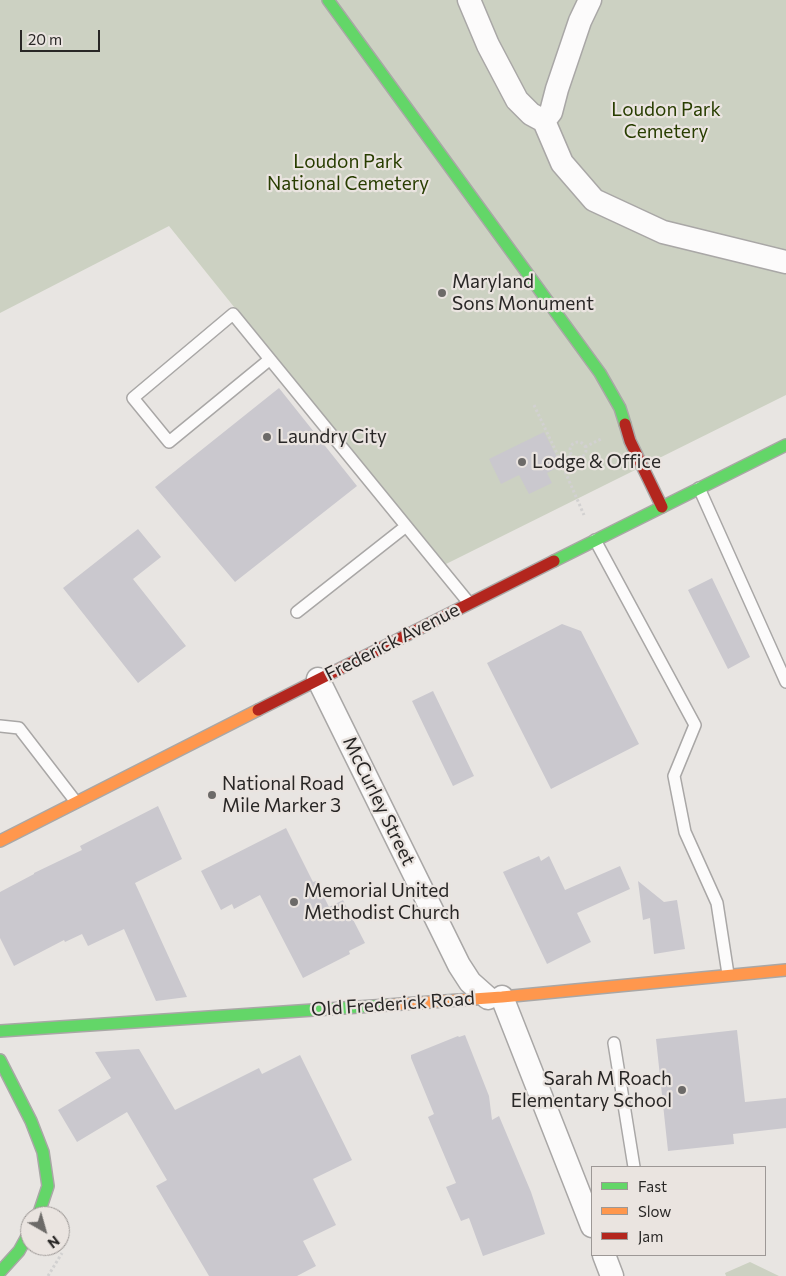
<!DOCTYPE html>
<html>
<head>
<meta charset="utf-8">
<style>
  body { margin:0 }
  #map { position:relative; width:786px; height:1276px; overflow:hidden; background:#e8e5e2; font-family:Commissioner,sans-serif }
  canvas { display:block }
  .legend { position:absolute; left:591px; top:1166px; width:175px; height:90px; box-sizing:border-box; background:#eae4e0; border:1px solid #9d9896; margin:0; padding:6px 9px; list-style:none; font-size:15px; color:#292726 }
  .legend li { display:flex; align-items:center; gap:10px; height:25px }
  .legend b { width:25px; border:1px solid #9d9896 }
  .north { position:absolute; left:20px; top:1206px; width:50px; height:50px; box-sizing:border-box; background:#eae4e0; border:1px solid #9d9896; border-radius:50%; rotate:142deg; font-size:14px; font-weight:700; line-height:20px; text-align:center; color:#292726 }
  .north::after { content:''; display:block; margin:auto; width:18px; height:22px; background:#6c6a68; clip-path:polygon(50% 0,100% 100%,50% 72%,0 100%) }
  .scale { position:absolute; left:20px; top:30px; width:80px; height:22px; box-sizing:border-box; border:2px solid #292726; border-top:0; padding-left:6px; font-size:15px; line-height:18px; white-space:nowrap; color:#292726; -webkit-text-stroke:4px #eae4e0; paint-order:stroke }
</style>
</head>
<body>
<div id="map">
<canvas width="786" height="1276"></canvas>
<ul class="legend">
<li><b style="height:6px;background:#63d668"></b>Fast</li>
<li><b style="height:6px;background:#ff974d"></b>Slow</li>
<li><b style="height:6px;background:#b3261e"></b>Jam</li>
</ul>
<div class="north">N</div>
<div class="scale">20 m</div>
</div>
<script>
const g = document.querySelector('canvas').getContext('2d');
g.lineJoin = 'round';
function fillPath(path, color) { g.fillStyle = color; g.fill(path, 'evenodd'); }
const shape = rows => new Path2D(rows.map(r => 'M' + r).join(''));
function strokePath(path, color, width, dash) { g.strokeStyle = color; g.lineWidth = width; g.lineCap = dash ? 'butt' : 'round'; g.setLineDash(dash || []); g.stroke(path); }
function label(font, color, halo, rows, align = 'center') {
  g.font = font + ' Commissioner,sans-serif'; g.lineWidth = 4.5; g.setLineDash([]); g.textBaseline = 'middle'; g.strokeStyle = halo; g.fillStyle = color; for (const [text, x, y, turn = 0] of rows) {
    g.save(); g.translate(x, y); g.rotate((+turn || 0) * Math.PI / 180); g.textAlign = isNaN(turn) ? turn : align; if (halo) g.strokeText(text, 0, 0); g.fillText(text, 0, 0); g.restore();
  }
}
fillPath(shape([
  [0,0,786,0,786,395,442,566,169,226,0,313],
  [750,1262,779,1276,780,1276,726,1276,725,1273]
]), '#ccd1c2');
fillPath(shape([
  [279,388,357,486,235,582,155,487],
  [544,432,557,457,552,460,556,468,547,473,552,483,529,494,519,475,501,484,489,459],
  [138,529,161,557,133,579,186,646,138,683,63,588],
  [712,578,750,657,728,669,688,590],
  [562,624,581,631,639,744,551,789,487,663],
  [433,691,474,776,453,786,412,701],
  [158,806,182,859,135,883,187,997,156,1001,124,929,88,946,82,934,65,942,64,940,14,966,0,938,0,892,34,874,34,873,82,850,80,846],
  [286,828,313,882,316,881,329,907,343,900,365,943,349,951,350,954,303,978,260,895,234,909,232,904,221,910,201,871],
  [539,856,541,861,549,856,565,890,620,866,630,889,577,913,591,942,547,964,503,872],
  [638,881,664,902,677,900,685,949,654,954,650,918,643,920],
  [737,1030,745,1102,786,1098,786,1128,733,1134,734,1144,668,1151,656,1039],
  [465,1035,489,1096,492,1120,499,1116,531,1192,545,1234,483,1256,469,1218,461,1221,446,1187,456,1183,428,1117,434,1114,411,1058,411,1055,458,1036,459,1037],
  [139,1049,175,1110,259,1068,262,1074,300,1055,352,1160,313,1179,336,1225,303,1241,316,1266,297,1276,209,1276,156,1186,167,1180,127,1112,77,1142,58,1110,111,1078,95,1052]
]), '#cac8ce');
const lane = shape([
  [269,360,169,442,133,398,233,314,469,603],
  [699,488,786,682],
  [595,540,695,725,674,776,685,832,717,903,728,974],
  [297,612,405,527],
  [0,726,19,728,76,802],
  [614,1043,634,1167]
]);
const street = shape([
  [469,0,488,45,517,100,531,114,544,121,551,112,557,89,580,21,590,0],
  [544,121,562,163,594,200,663,232,786,262],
  [318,679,459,965,470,982,488,998],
  [502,997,592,1226],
  [604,1255,612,1276]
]);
const fast = shape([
  [328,0,600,373,620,408,625,424],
  [554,561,786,445],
  [0,1031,388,1005],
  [0,1060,31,1121,43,1152,48,1186,38,1216],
  [0,1272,19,1251,30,1231]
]);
const slow = shape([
  [0,841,258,710],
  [388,1005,502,997,786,970]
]);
const jam = shape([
  [625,424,630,441,662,507],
  [258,710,554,561]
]);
strokePath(lane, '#a9a7a6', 14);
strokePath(street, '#a9a7a6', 25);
strokePath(fast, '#a9a7a6', 14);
strokePath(slow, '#a9a7a6', 14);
strokePath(jam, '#a9a7a6', 14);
strokePath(shape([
  [534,405,560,460],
  '570 450a8 8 0 1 1 16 0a8 8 0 1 1-16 0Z',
  [585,447,601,439],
  [571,455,560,460,584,515],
  [48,1276,62,1253]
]), '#d2d1d1', 3, [2.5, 2.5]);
strokePath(lane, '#fcfbfb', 11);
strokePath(street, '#fcfbfb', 22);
strokePath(fast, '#63d668', 11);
strokePath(slow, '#ff974d', 11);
strokePath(jam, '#b3261e', 11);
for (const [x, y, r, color] of [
  [442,293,5,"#6c6a68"],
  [267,437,5,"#6c6a68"],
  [522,462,5,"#6c6a68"],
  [212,795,5,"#6c6a68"],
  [294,902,5,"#6c6a68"],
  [682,1090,5,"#6c6a68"]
]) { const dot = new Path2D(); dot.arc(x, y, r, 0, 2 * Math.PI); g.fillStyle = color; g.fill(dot); strokePath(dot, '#eae4e0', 2); }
label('19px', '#283d00', '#eae4e0', [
  ["Loudon Park",666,110],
  ["Cemetery",666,132],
  ["Loudon Park",348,162],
  ["National Cemetery",348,184]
]);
label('19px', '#292726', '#eae4e0', [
  ["Maryland",452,282],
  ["Sons Monument",452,304],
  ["Laundry City",277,437],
  ["Lodge & Office",532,462],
  ["National Road",222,784],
  ["Mile Marker 3",222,806],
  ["Memorial United",304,891],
  ["Methodist Church",304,913],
  ["Sarah M Roach",672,1079,"right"],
  ["Elementary School",672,1101,"right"]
], 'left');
label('19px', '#292726', '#eae4e0', [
  ["Frederick Avenue",392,642,-27],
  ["McCurley Street",379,801,64],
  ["Old Frederick Road",393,1004,-4]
]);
</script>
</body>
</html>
